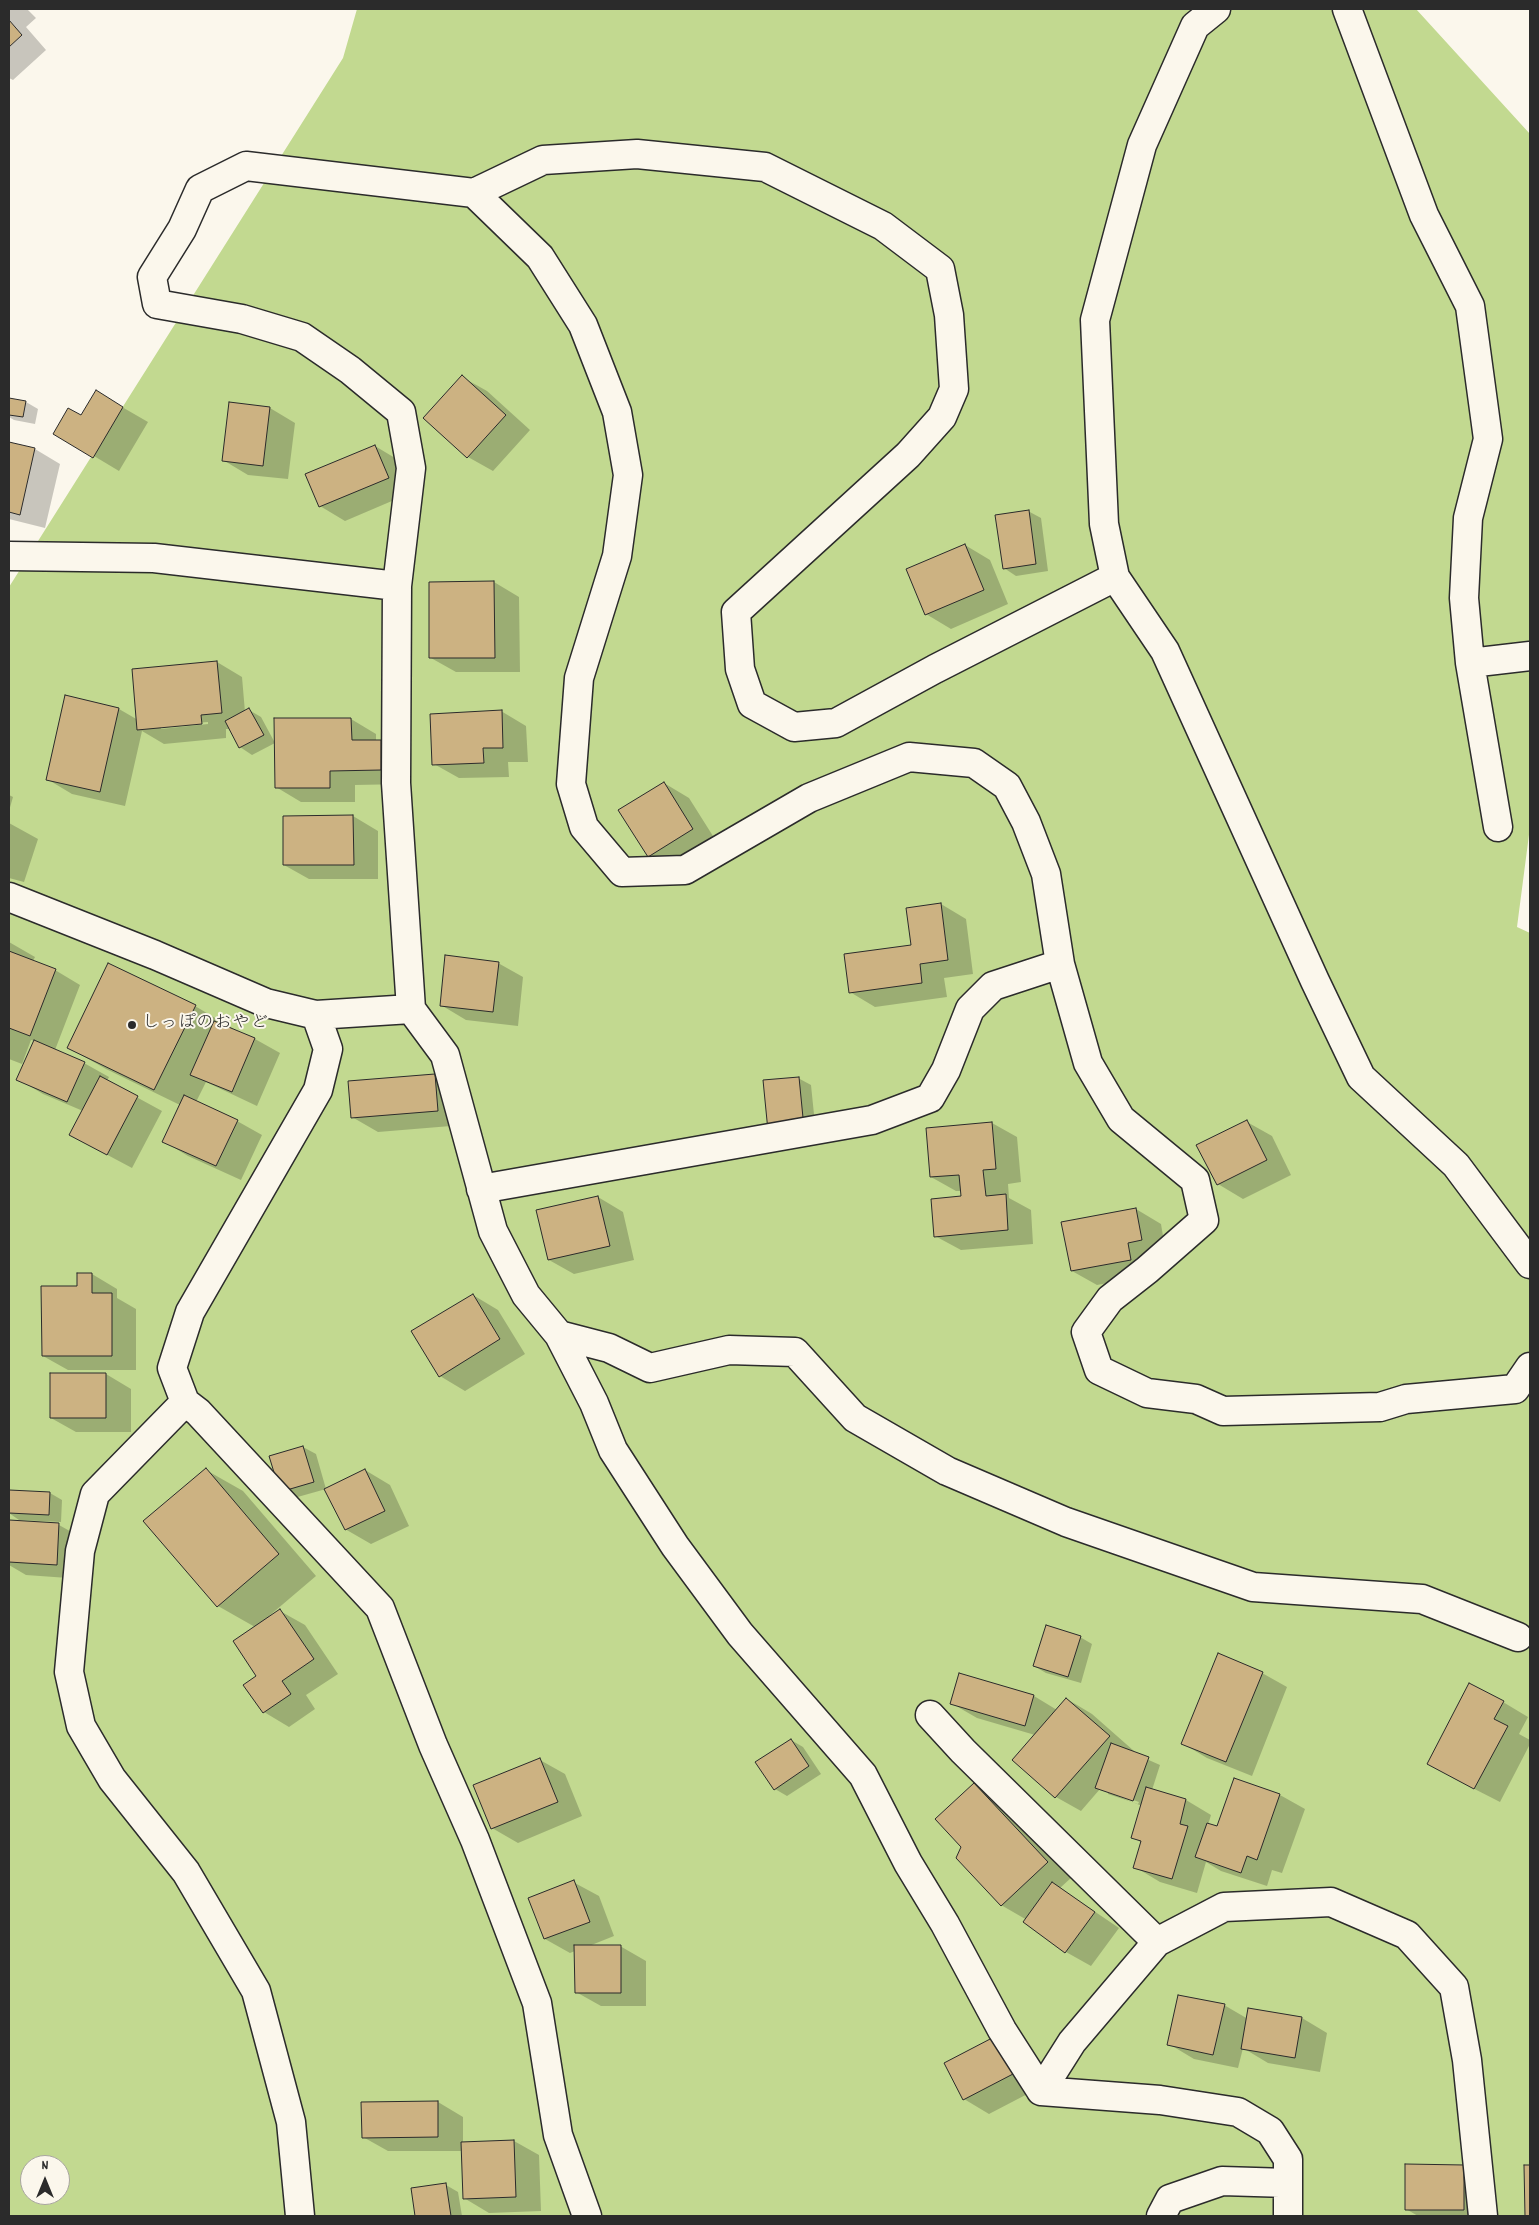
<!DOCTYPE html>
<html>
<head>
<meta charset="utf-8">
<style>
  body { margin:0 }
  #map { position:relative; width:1539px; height:2225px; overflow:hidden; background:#fbf7ec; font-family:Dekko,sans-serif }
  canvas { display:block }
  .frame { position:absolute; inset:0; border:10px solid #2b2b2b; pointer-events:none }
  .north { position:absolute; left:20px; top:2155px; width:50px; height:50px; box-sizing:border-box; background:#fbf7ec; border:1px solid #a8a59f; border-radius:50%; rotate:0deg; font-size:14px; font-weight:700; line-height:20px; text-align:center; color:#2b2b2b }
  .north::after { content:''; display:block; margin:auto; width:18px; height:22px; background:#2b2b2b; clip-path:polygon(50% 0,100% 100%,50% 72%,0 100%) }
</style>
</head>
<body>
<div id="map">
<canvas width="1539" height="2225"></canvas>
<div class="frame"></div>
<div class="north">N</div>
</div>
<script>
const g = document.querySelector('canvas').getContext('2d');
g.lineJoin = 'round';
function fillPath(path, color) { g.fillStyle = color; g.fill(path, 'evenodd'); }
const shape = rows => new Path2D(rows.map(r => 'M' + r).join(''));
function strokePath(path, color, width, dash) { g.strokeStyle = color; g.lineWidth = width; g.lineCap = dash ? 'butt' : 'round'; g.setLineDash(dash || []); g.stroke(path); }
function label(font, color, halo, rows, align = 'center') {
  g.font = font + ' Dekko,"Klee One",sans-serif'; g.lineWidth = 4; g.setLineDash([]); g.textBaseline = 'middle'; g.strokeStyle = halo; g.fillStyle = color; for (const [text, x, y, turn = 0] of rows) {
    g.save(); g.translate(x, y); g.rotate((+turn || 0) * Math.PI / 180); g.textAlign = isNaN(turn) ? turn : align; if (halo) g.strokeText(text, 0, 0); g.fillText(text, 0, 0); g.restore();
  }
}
fillPath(shape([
  [357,9,1416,9,1530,134,1530,827,1517,927,1530,933,1530,2216,9,2216,9,587,343,58],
  [30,2165,60,2165,60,2195,30,2195]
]), '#c2d990');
fillPath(shape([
  [9,9,27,9,36,18,26,27,46,50,13,80,9,78],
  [462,377,487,391,530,430,493,471,468,457],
  [96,392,148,422,119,471,94,456,81,417],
  [9,399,26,402,38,409,35,424,14,420,9,417],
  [230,404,270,408,295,423,288,479,248,475,223,460],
  [9,443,35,449,60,464,45,528,9,519],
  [375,446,400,461,413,492,345,521,320,506],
  [1028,511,1041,518,1048,571,1016,576,1004,568],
  [965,545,990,560,1008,604,951,629,926,614],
  [494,582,519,597,520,672,456,672,431,658],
  [217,662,242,677,245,712,249,710,261,717,275,743,252,755,240,747,230,729,226,729,226,738,164,744,142,731,125,806,72,794,47,779,66,696,119,709,138,720],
  [208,722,208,724,161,729,161,726],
  [501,711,526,726,528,762,508,762,509,777,459,778,434,764],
  [351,719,376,734,376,741,381,741,406,756,406,784,355,785,355,802,301,802,276,787],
  [664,783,689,798,718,844,674,871,649,856,620,811],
  [9,795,13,797,9,811],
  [353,816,378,831,378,879,309,879,284,865],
  [9,823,38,839,24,882,9,878],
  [941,904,966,919,973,974,944,978,947,997,875,1007,850,992,912,946],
  [9,942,35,957,33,961,55,970,80,985,55,1050,84,1063,109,1077,107,1081,162,1111,132,1168,70,1135,83,1111,43,1094,18,1079,35,1041,31,1040,22,1064,9,1059],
  [498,963,523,977,518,1026,466,1020,441,1005],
  [195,1006,232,1028,232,1029,255,1039,280,1053,257,1106,206,1082,196,1102,237,1121,262,1135,241,1180,188,1156,163,1141,180,1105,106,1069,69,1048],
  [435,1075,460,1090,463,1125,378,1132,352,1117],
  [798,1078,811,1085,816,1134,769,1130],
  [1247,1122,1272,1136,1291,1175,1243,1199,1218,1184],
  [992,1123,1017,1137,1021,1182,1008,1184,1009,1198,1031,1210,1033,1244,961,1250,935,1236,963,1197,962,1191,956,1191,931,1177],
  [598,1197,623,1212,634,1260,574,1274,549,1260],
  [1136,1209,1161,1224,1166,1254,1156,1274,1097,1285,1072,1271],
  [92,1274,117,1289,117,1298,136,1309,136,1370,68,1370,43,1356,78,1287],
  [473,1295,498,1310,525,1354,465,1391,440,1376],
  [106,1374,131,1389,131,1432,76,1432,51,1418],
  [303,1447,316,1454,326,1489,365,1470,390,1485,409,1526,371,1544,345,1529,326,1489,294,1498,281,1491],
  [206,1470,243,1491,316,1576,269,1616,270,1617,280,1611,305,1625,338,1674,306,1695,315,1709,289,1727,264,1712,258,1676,255,1627,218,1606,145,1521],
  [9,1491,50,1493,62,1500,61,1522,19,1520,9,1513],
  [9,1522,59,1525,84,1539,82,1579,26,1575,9,1565],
  [1080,1637,1092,1644,1081,1683,1046,1673,1034,1666],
  [1262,1673,1287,1687,1252,1776,1207,1758,1182,1743],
  [960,1675,1034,1696,1057,1710,1067,1699,1092,1714,1134,1751,1133,1753,1160,1765,1152,1790,1186,1800,1211,1815,1208,1825,1217,1828,1234,1780,1280,1795,1305,1809,1282,1873,1272,1870,1267,1886,1221,1871,1206,1862,1197,1893,1160,1882,1135,1867,1142,1843,1133,1837,1142,1806,1100,1789,1081,1811,1056,1797,1035,1735,977,1718,951,1703],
  [1108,1791,1139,1802,1138,1804,1108,1794],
  [1503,1702,1528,1717,1519,1734,1530,1740,1530,1744,1500,1802,1453,1778],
  [791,1740,803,1747,821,1774,787,1796,775,1789],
  [540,1760,565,1774,582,1816,518,1843,492,1828],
  [974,1784,999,1799,1072,1877,1060,1888,1119,1928,1091,1966,1066,1952,1025,1922,1027,1920,1001,1905,963,1847],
  [573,1882,599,1896,614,1936,589,1946,620,1946,646,1961,646,2006,601,2006,576,1992,575,1951,570,1953,545,1939,530,1899],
  [1224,2005,1248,2019,1302,2018,1327,2033,1320,2072,1268,2063,1243,2048,1238,2068,1194,2059,1169,2044],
  [1020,2053,1037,2089,989,2114,964,2099],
  [438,2102,463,2117,463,2143,514,2141,539,2155,541,2211,489,2213,464,2198,463,2151,388,2151,363,2137],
  [1463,2166,1489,2181,1489,2216,1418,2216,1406,2209],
  [1525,2166,1530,2166,1530,2216,1526,2216],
  [446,2185,458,2192,462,2216,417,2216,413,2189]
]), '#0003');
const building = shape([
  [9,20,22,35,9,47,9,20],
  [462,375,506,415,467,458,423,418,462,375],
  [96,390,123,407,93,458,53,434,68,408,81,415,96,390],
  [9,398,26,401,23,417,9,415,9,398],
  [229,402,270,407,263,466,222,461,229,402],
  [9,442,35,448,20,515,9,512,9,442],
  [375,445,389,478,319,507,305,474,375,445],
  [1029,510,1036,564,1003,569,995,515,1029,510],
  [965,544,984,590,925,615,906,569,965,544],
  [494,581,495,658,429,658,429,582,494,581],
  [217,661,222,713,201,715,202,724,137,730,132,669,217,661],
  [65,695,119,708,100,792,46,780,65,695],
  [249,708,264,735,239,748,225,721,249,708],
  [502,710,503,748,483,748,484,763,432,765,430,714,502,710],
  [274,718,351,718,352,740,381,740,381,770,330,771,330,788,275,788,274,718],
  [664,782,693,829,648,857,618,810,664,782],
  [353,815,354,865,283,865,283,816,353,815],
  [941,903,948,960,920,964,922,983,849,993,844,954,911,945,906,908,941,903],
  [9,951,56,969,30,1036,9,1028,9,951],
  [445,955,499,962,493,1012,440,1006,445,955],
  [108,963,196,1005,154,1090,67,1048,108,963],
  [214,1021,255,1038,232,1092,190,1075,214,1021],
  [34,1040,85,1062,67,1102,16,1080,34,1040],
  [435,1074,438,1111,351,1118,348,1081,435,1074],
  [100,1076,138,1096,107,1155,69,1135,100,1076],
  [799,1077,804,1128,768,1131,763,1080,799,1077],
  [184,1095,238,1120,216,1166,162,1142,184,1095],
  [1247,1120,1267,1160,1217,1185,1196,1145,1247,1120],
  [992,1122,996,1169,983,1170,986,1196,1006,1194,1008,1230,934,1237,931,1199,961,1196,959,1175,930,1177,926,1128,992,1122],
  [598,1196,610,1246,548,1260,536,1210,598,1196],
  [1136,1208,1142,1240,1128,1243,1131,1260,1071,1271,1061,1222,1136,1208],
  [77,1273,92,1273,92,1293,112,1293,112,1356,42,1356,41,1286,77,1286,77,1273],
  [473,1294,500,1339,439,1377,411,1331,473,1294],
  [50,1373,106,1373,106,1418,50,1418,50,1373],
  [303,1446,314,1482,280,1492,269,1456,303,1446],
  [206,1468,279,1554,217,1607,143,1521,206,1468],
  [365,1469,385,1511,345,1530,324,1489,365,1469],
  [9,1490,50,1492,49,1515,9,1513,9,1490],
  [9,1520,59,1523,57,1565,9,1562,9,1520],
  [280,1609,314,1659,282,1681,291,1694,263,1713,243,1685,256,1676,233,1641,280,1609],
  [1046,1625,1081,1636,1068,1677,1033,1666,1046,1625],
  [1218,1653,1263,1672,1226,1762,1181,1744,1218,1653],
  [959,1673,1034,1695,1025,1726,950,1704,959,1673],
  [1469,1683,1504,1701,1494,1719,1508,1726,1474,1789,1427,1764,1469,1683],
  [1066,1698,1110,1736,1055,1798,1012,1760,1066,1698],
  [791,1739,809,1766,774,1790,755,1762,791,1739],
  [1111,1743,1149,1757,1133,1801,1095,1788,1111,1743],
  [540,1758,558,1802,491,1829,473,1785,540,1758],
  [1234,1778,1280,1794,1257,1860,1247,1856,1241,1873,1195,1857,1207,1823,1217,1826,1234,1778],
  [974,1783,1048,1862,1001,1906,956,1858,961,1847,935,1819,974,1783],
  [1146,1787,1186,1799,1180,1824,1188,1826,1172,1879,1133,1868,1141,1841,1131,1838,1146,1787],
  [574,1880,590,1922,544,1939,528,1898,574,1880],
  [1052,1882,1095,1912,1065,1953,1023,1922,1052,1882],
  [574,1945,621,1945,621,1993,575,1993,574,1945],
  [1178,1995,1225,2004,1213,2055,1167,2045,1178,1995],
  [1248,2008,1302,2017,1295,2058,1241,2049,1248,2008],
  [994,2037,1013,2074,963,2100,944,2063,994,2037],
  [438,2101,438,2137,362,2138,361,2102,438,2101],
  [514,2140,516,2197,463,2199,461,2142,514,2140],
  [1405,2164,1464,2165,1464,2210,1405,2210,1405,2164],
  [1524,2165,1530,2165,1530,2216,1525,2216,1524,2165],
  [446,2183,451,2216,415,2216,411,2188,446,2183]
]);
fillPath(building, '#ccb282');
strokePath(building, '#2b2b2b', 1);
const minor = shape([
  [1216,9,1195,26,1142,145,1095,320,1104,524,1115,577,1165,651,1315,981,1361,1077,1456,1165,1530,1264],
  [1347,9,1424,215,1470,306,1488,439,1468,518,1464,598,1470,663,1498,827],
  [474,193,540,257,583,325,617,412,628,475,617,556,579,678,571,784,584,827,622,872,685,870,809,798,909,757,974,763,1007,786,1026,822,1046,874,1060,964,1088,1063,1121,1119,1195,1180,1204,1220,1147,1270,1110,1299,1086,1332,1099,1370,1147,1393,1196,1399,1223,1411,1380,1407,1406,1399,1515,1389,1530,1367],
  [9,556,154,558,397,586],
  [1470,663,1530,656],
  [9,897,155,955,266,1003,316,1015,411,1009],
  [316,1015,328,1049,318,1090,190,1312,172,1368,185,1402,198,1412,380,1608,433,1745,475,1840,537,2003,558,2135,587,2216],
  [481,1189,872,1120,930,1098,946,1070,970,1009,993,986,1060,964],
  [559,1335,609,1348,650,1368,729,1350,795,1352,855,1418,947,1471,1066,1522,1253,1587,1422,1599,1518,1637],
  [185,1402,95,1494,80,1551,69,1672,81,1726,112,1779,186,1872,256,1991,291,2122,300,2216],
  [930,1715,963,1751,1157,1942],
  [1041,2091,1002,2030,945,1924,908,1863,863,1775,740,1634,675,1546,613,1450,594,1403,559,1335,526,1295,493,1231,445,1055,411,1009,396,783,397,586,411,468,401,412,350,370,302,337,242,319,157,304,152,277,182,229,200,189,246,166,474,193,543,160,637,154,765,167,883,226,940,269,949,315,954,389,942,417,908,455,736,612,740,669,752,704,794,727,836,723,935,669,1115,577],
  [1041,2091,1072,2042,1157,1942,1224,1907,1331,1902,1407,1935,1454,1987,1467,2060,1483,2216],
  [1041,2091,1160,2100,1238,2112,1270,2131,1288,2159,1288,2216],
  [1161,2216,1170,2199,1222,2181,1288,2183]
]);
strokePath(minor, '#2b2b2b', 31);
strokePath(minor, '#fbf7ec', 28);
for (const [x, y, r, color] of [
  [132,1025,5,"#2b2b2b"]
]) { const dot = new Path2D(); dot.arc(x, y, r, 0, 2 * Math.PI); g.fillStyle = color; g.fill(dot); strokePath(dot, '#fbf7ec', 2); }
label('18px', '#2b2b2b', '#fbf7ec', [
  ["しっぽのおやど",142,1025]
], 'left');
</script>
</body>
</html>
